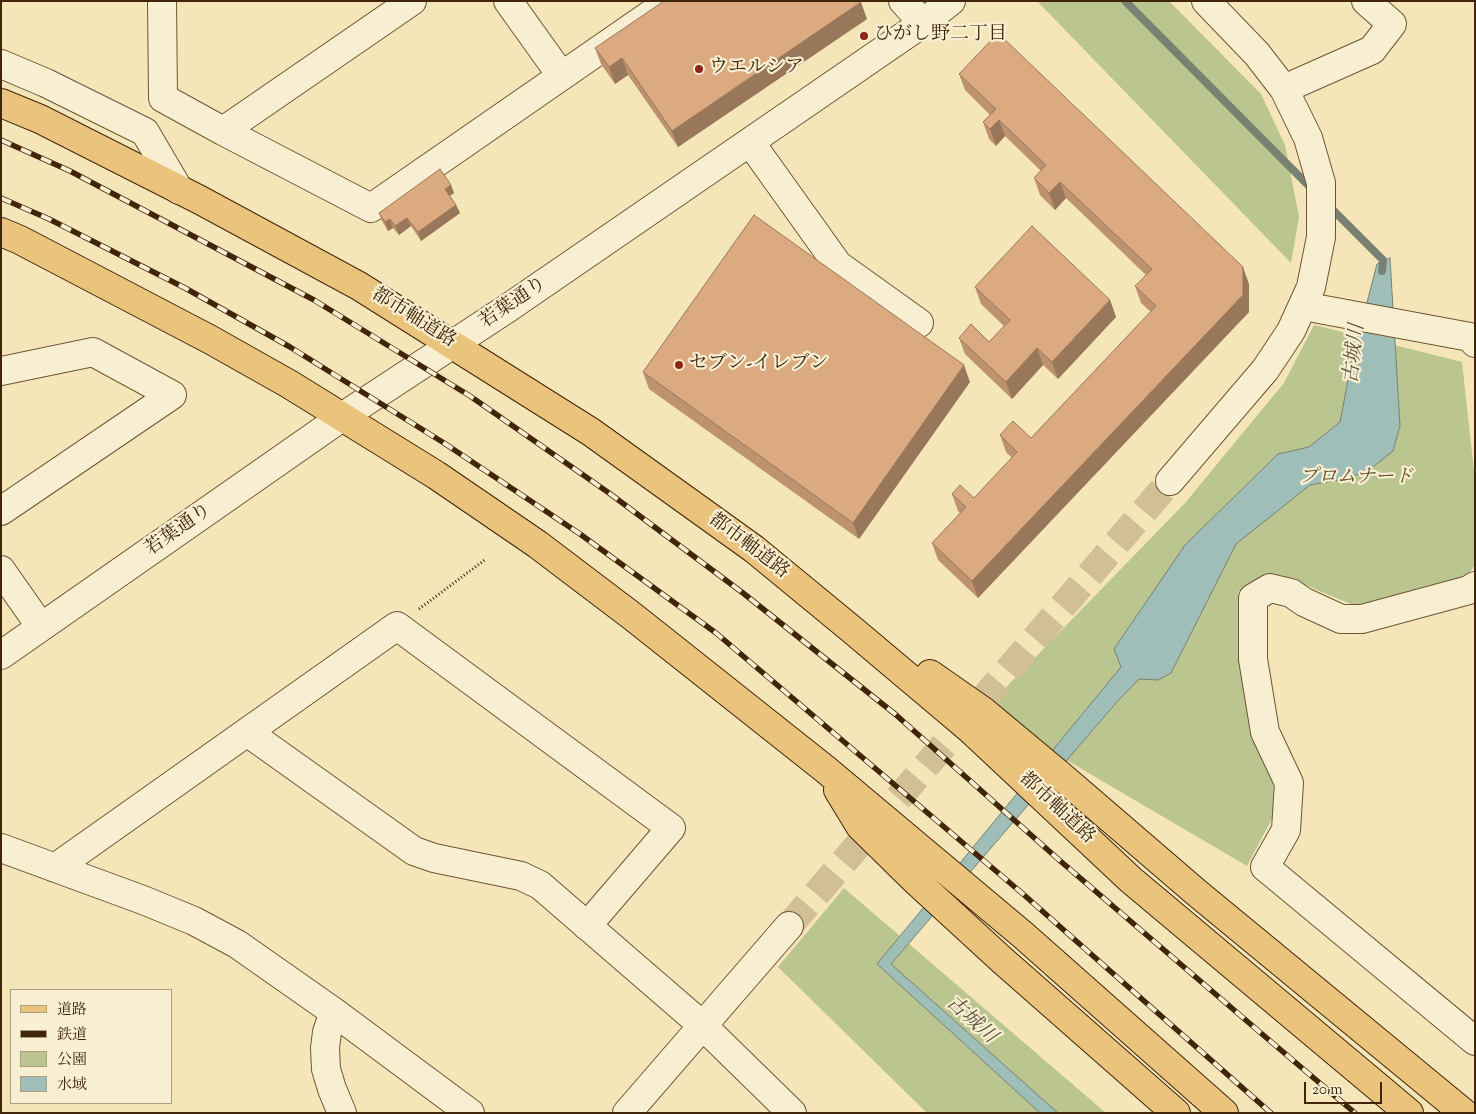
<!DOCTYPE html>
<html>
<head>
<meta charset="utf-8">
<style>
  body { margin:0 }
  #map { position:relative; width:1476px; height:1114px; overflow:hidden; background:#f5e6ba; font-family:"Sorts Mill Goudy","Noto Serif JP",serif }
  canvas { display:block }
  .frame { position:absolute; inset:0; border:2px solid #412508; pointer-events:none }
  .legend { position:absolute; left:10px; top:989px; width:162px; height:115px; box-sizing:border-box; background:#f8efd2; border:1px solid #af9e81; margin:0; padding:6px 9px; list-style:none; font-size:15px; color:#412508 }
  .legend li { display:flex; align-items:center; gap:10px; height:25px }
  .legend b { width:25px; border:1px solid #af9e81 }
  .scale { position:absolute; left:1304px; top:1082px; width:78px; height:22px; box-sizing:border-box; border:2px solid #412508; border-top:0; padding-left:6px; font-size:15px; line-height:18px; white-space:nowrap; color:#412508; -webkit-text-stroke:4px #f8efd2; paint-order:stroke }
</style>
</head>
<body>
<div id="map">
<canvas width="1476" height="1114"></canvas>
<div class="frame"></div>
<ul class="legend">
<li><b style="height:6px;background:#eac37d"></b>道路</li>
<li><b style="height:6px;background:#412508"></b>鉄道</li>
<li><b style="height:14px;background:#bbc590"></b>公園</li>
<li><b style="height:14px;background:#9fbeb8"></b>水域</li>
</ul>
<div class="scale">20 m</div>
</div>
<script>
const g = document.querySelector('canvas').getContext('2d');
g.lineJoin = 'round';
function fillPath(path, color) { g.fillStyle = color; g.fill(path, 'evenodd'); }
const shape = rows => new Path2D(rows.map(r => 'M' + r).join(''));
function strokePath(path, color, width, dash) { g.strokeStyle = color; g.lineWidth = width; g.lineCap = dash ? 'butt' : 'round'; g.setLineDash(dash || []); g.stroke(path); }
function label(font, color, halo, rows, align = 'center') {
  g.font = font + ' "Sorts Mill Goudy","Noto Serif JP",serif'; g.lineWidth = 4.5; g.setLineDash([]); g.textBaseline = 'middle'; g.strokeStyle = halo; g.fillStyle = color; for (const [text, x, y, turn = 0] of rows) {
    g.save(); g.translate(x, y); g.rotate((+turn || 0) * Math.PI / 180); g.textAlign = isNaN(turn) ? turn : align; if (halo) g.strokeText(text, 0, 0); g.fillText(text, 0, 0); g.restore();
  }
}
fillPath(shape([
  [1037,1,1169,1,1261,94,1285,145,1299,217,1291,263],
  [1314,325,1462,362,1475,480,1475,565,1466,578,1358,607,1281,575,1238,592,1249,729,1273,773,1274,815,1247,866,983,711,1185,503,1284,383],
  [844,888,1106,1113,927,1113,778,967]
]), '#bbc590');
const water = shape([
  [1390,258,1400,426,1393,451,1368,471,1344,479,1310,485,1236,544,1171,673,1158,680,1139,679,1116,703,891,964,1058,1113,1040,1113,877,964,1121,667,1114,649,1185,545,1278,454,1309,447,1340,422,1352,360,1377,264,1390,258]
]);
fillPath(water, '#9fbeb8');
strokePath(water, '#798172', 1);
strokePath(shape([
  [1125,1,1313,190],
  [1328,205,1383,260,1382,271]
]), '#798172', 8);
strokePath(shape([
  [789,926,1170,481]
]), '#d1bf96', 28, [28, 14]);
const minor = shape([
  [162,1,163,98,223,131,371,208,670,1],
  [508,1,561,75],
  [903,1,923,23],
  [1,64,46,83,145,132,179,190],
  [1284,89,1372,50,1392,24,1366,1],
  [223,131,412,1],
  [750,142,838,265,919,323],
  [1303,306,1470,337,1475,343],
  [1,371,93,352,172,395,1,511],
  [1170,481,1265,370,1291,331,1311,287,1321,237,1321,183,1308,138,1284,89,1257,54,1206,1],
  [1,570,41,627],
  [1475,586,1469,590,1362,619,1341,619,1304,602,1291,593,1270,588,1253,598,1253,659,1265,732,1289,783,1286,830,1265,867,1475,1041],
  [1,655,342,417,508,308,923,23,951,1],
  [247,732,414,851,434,858,521,876,540,885,702,1025,792,1113],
  [1,848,143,900,194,921,237,944,334,1012,470,1113],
  [55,868,397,626,671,828,587,926],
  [334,1012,327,1032,325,1048,326,1069,332,1089,342,1113],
  [627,1113,789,926]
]);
const major = shape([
  [1,103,40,119,200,200,359,286,591,432,754,549,850,628,970,729,1131,880,1409,1113],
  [1,232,20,240,211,340,289,384,436,475,537,544,632,616,825,769,1023,935,1224,1113],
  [930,674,983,711,1061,776,1197,893,1464,1113],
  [838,790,860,826,917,882,1002,960,1176,1113]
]);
strokePath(minor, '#6e5534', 30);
strokePath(major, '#412508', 30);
strokePath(shape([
  [419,609,486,559]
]), '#412508', 3, [1, 2.5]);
strokePath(minor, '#f8efd2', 28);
strokePath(major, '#eac37d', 28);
const rail = shape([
  [1,140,70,171,314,300,470,396,609,493,743,593,895,714,1058,859,1262,1034,1355,1113],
  [1,198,49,219,185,288,290,347,444,443,580,534,716,633,1023,894,1271,1113]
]);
strokePath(rail, '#412508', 5.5);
strokePath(rail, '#f8efd2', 4, [11]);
fillPath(shape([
  [867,19,678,147,628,75,615,84,601,64,595,48],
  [959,74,1249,284,1249,312,978,598,938,560,932,543,960,513,958,511,952,494,974,498,1012,458,1006,452,1000,435,1031,438,1151,312,1141,303,1135,286,1146,275,1066,198,1055,210,1040,195,1034,178,1041,171,1005,136,996,146,989,139,983,122,990,115,965,90],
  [451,185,454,193,450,196,456,205,460,213,421,241,411,226,399,235,393,228,388,231,382,221,379,213],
  [975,287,1110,300,1116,317,1058,379,1043,365,1012,399,965,354,959,338,989,342,1004,326,981,304],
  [643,372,970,382,859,539,649,389]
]), '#bc926f');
fillPath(shape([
  [861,2,867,19,678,147,672,131],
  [622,58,628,75,615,84,609,67],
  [999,120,1005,136,996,146,990,129],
  [1060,182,1066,198,1055,210,1049,193],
  [451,185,454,193,448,197,445,189],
  [456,205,460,213,421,241,418,232],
  [407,218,411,226,399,235,395,226],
  [390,219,393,228,388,231,385,222],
  [1243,267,1249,284,1249,312,978,598,972,581],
  [1110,300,1116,317,1058,379,1052,362],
  [1037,348,1043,365,1012,399,1006,382],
  [964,365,970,382,859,539,853,523]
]), '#99775a');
const building = shape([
  [664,1,861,1,861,2,672,131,622,58,609,67,595,48,664,1],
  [998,33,1243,267,1243,295,972,581,932,543,966,507,952,494,960,485,974,498,1017,452,1000,435,1013,421,1031,438,1156,306,1135,286,1152,269,1060,182,1049,193,1034,178,1046,165,999,120,990,129,983,122,996,109,959,74,998,33],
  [440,169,451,185,445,189,456,205,418,232,407,218,395,226,390,219,385,222,379,213,440,169],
  [754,215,964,365,853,523,643,372,754,215],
  [1032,226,1110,300,1052,362,1037,348,1006,382,959,338,971,324,989,342,1010,320,975,287,1032,226]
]);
fillPath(building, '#dbaa81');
strokePath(building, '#99775a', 1);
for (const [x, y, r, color] of [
  [864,36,5,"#8f2418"],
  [699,69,5,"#8f2418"],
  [679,365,5,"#8f2418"]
]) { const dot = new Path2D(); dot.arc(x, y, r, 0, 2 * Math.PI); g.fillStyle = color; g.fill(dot); strokePath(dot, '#f8efd2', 2); }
label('19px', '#412508', '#f8efd2', [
  ["ひがし野二丁目",874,36],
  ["ウエルシア",709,69],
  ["セブン-イレブン",689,365]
], 'left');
label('19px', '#412508', '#f8efd2', [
  ["若葉通り",514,304,-34],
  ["都市軸道路",413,319,32],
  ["若葉通り",179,531,-35],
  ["都市軸道路",748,547,37],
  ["都市軸道路",1056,809,43]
]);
label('italic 19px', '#604d2a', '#f8efd2', [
  ["プロムナード",1356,479]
]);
label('italic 20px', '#5d533d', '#f8efd2', [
  ["古城川",1356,354,-84],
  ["古城川",970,1021,42]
]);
</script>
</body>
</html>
